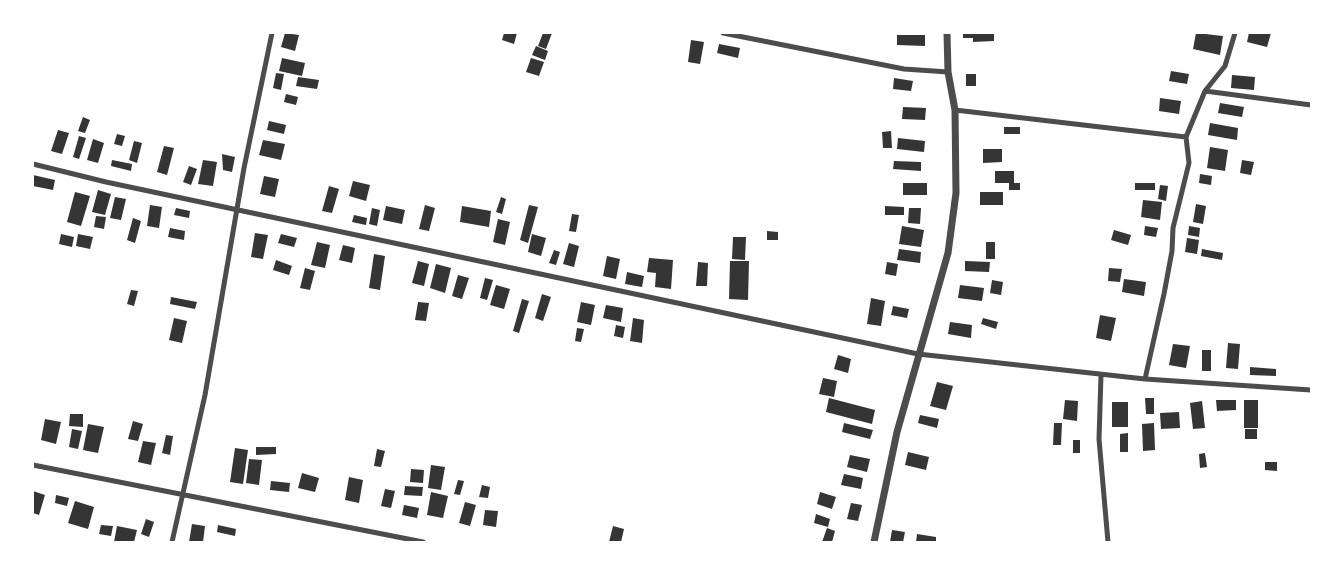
<!DOCTYPE html>
<html>
<head>
<meta charset="utf-8">
<style>
  body { margin:0 }
  #map { position:relative; width:1344px; height:575px; overflow:hidden; background:#fff; font-family:"Sofia Sans Condensed",sans-serif }
  canvas { display:block }
  .frame { position:absolute; inset:0; border:34px solid #fff; pointer-events:none }
</style>
</head>
<body>
<div id="map">
<canvas width="1344" height="575"></canvas>
<div class="frame"></div>
</div>
<script>
const g = document.querySelector('canvas').getContext('2d');
g.lineJoin = 'round';
function fillPath(path, color) { g.fillStyle = color; g.fill(path, 'evenodd'); }
const shape = rows => new Path2D(rows.map(r => 'M' + r).join(''));
function strokePath(path, color, width, dash) { g.strokeStyle = color; g.lineWidth = width; g.lineCap = dash ? 'butt' : 'round'; g.setLineDash(dash || []); g.stroke(path); }
fillPath(shape([
  [285,33,299,35,295,51,281,47],
  [504,33,517,33,514,44,502,40],
  [543,33,552,33,546,49,538,46],
  [963,33,994,33,994,41,973,42,973,38,963,38],
  [1196,33,1223,36,1220,55,1193,49],
  [1249,33,1271,33,1267,47,1247,42],
  [897,35,925,35,925,46,897,45],
  [691,40,704,42,700,64,688,62],
  [719,44,740,48,738,58,717,53],
  [536,46,548,51,545,60,532,55],
  [282,58,305,63,302,76,279,71],
  [531,58,544,62,539,76,526,72],
  [1171,71,1189,74,1187,84,1169,81],
  [276,73,284,74,281,90,273,88],
  [966,74,976,74,976,86,966,86],
  [1232,75,1255,77,1254,90,1231,88],
  [298,77,319,80,317,89,296,86],
  [894,78,913,81,911,91,893,89],
  [286,94,298,97,296,105,284,102],
  [1160,98,1181,101,1179,114,1159,111],
  [1220,103,1244,107,1242,117,1218,113],
  [903,107,926,108,925,120,902,119],
  [83,117,90,120,85,133,78,131],
  [269,121,286,125,284,134,267,130],
  [1210,123,1238,128,1237,140,1208,135],
  [1004,127,1020,127,1020,134,1004,134],
  [58,130,69,133,62,154,51,151],
  [891,131,892,148,883,148,882,132],
  [117,134,125,136,122,146,114,144],
  [79,136,86,138,79,159,73,157],
  [898,138,925,141,924,152,897,149],
  [93,139,104,143,98,163,87,160],
  [263,140,285,144,281,160,259,155],
  [134,141,142,143,137,163,129,160],
  [164,146,174,148,167,175,157,172],
  [1210,147,1228,150,1225,171,1207,168],
  [983,149,1002,149,1002,162,983,163],
  [222,154,235,157,232,172,223,170],
  [112,160,132,164,131,171,111,166],
  [203,160,217,162,213,186,198,184],
  [1242,160,1254,162,1251,175,1240,173],
  [894,161,921,162,921,171,893,169],
  [189,166,197,169,191,185,183,182],
  [995,171,1014,171,1014,183,1020,183,1020,190,1009,190,1009,183,995,183],
  [1200,174,1212,176,1211,185,1199,183],
  [33,175,55,180,53,190,33,186],
  [264,176,279,179,275,197,260,194],
  [353,181,370,185,366,201,349,196],
  [903,183,927,183,927,195,903,195],
  [1135,183,1155,183,1155,190,1135,190],
  [1160,185,1168,186,1166,201,1158,199],
  [329,186,339,189,332,213,322,211],
  [98,190,111,194,105,215,92,212],
  [75,192,90,196,81,226,67,222],
  [980,192,1003,192,1003,205,980,205],
  [115,197,126,199,121,220,110,218],
  [501,197,506,199,502,214,496,212],
  [1143,200,1162,202,1160,220,1141,217],
  [1196,204,1206,206,1203,224,1193,222],
  [150,205,162,207,159,228,147,226],
  [425,205,435,208,429,231,419,229],
  [529,205,538,207,528,243,520,240],
  [386,206,405,210,402,224,383,220],
  [462,206,491,211,489,227,460,222],
  [885,206,904,207,904,215,885,215],
  [176,208,190,211,189,218,174,215],
  [372,208,380,210,377,226,369,224],
  [909,208,921,208,920,224,908,223],
  [572,214,579,215,576,232,569,231],
  [354,215,367,218,366,225,352,222],
  [96,216,106,217,104,229,94,227],
  [133,218,141,221,135,243,127,240],
  [498,219,510,222,505,245,493,242],
  [902,226,924,230,921,247,899,244],
  [1145,226,1158,228,1156,237,1144,235],
  [1189,226,1200,228,1199,237,1188,235],
  [170,228,185,231,184,240,168,237],
  [1114,230,1131,235,1128,245,1111,240],
  [767,231,778,232,778,240,767,240],
  [255,233,268,235,263,259,251,257],
  [61,234,74,237,72,247,59,244],
  [78,234,93,237,90,249,76,246],
  [281,234,297,238,294,247,278,243],
  [532,234,546,238,541,256,528,252],
  [733,237,746,237,745,260,732,259],
  [1187,238,1199,240,1197,254,1185,252],
  [317,242,330,245,325,268,311,265],
  [986,242,995,242,995,259,986,259],
  [569,243,579,246,574,267,563,264],
  [343,245,355,248,352,263,339,260],
  [899,249,921,252,920,263,897,260],
  [1202,249,1223,253,1222,260,1201,256],
  [554,250,560,252,556,265,549,263],
  [374,254,385,256,380,290,369,288],
  [607,256,620,259,616,279,603,276],
  [649,258,673,260,671,289,655,287,656,273,647,272],
  [276,260,292,266,289,275,273,270],
  [418,261,429,264,424,286,412,283],
  [730,261,749,261,748,300,729,299],
  [965,261,990,262,989,272,965,271],
  [698,262,708,263,707,286,696,286],
  [887,262,898,264,896,276,885,274],
  [436,264,451,268,445,293,430,288],
  [305,268,315,271,310,290,300,288],
  [1109,268,1122,269,1120,282,1108,281],
  [627,272,644,276,642,287,625,284],
  [458,275,469,278,462,299,452,296],
  [485,278,493,280,487,300,480,298],
  [1124,279,1146,282,1144,296,1122,292],
  [992,280,1003,282,1001,295,990,293],
  [496,285,510,289,504,309,490,305],
  [960,285,984,288,982,301,958,298],
  [131,290,138,291,134,306,127,304],
  [542,294,551,297,543,321,535,318],
  [171,297,197,302,195,309,170,304],
  [871,298,885,301,881,326,867,324],
  [522,299,529,301,519,333,513,331],
  [418,302,429,303,426,321,415,320],
  [581,302,595,305,591,325,577,322],
  [606,305,623,308,621,322,603,318],
  [893,306,909,309,907,318,891,315],
  [1100,315,1116,318,1111,341,1096,338],
  [174,318,187,321,182,343,169,340],
  [633,318,644,320,642,343,630,341],
  [983,318,998,322,996,329,981,324],
  [950,322,972,325,971,338,948,334],
  [616,325,625,327,623,338,614,336],
  [577,328,584,329,581,342,575,341],
  [1228,343,1240,344,1238,369,1226,368],
  [1173,344,1190,346,1186,368,1169,365],
  [1202,350,1211,350,1211,371,1202,371],
  [838,355,851,359,848,373,834,369],
  [1250,367,1276,369,1276,376,1250,375],
  [823,378,837,381,834,397,819,394],
  [937,382,953,386,946,410,930,406],
  [829,398,875,410,872,424,826,412],
  [1145,398,1154,398,1154,414,1146,414],
  [1065,400,1078,401,1077,421,1063,419],
  [1216,400,1236,400,1236,410,1217,411],
  [1244,400,1258,400,1258,428,1244,428],
  [1202,401,1205,428,1193,429,1190,403],
  [1112,402,1128,402,1128,427,1112,427],
  [1179,412,1180,428,1161,429,1160,413],
  [70,414,83,414,83,427,69,426],
  [920,415,939,419,937,428,918,423],
  [45,419,61,422,56,444,41,440],
  [133,421,143,424,138,441,128,439],
  [844,423,873,430,870,439,842,432],
  [1054,423,1062,423,1061,445,1053,445],
  [1154,423,1155,450,1143,451,1142,424],
  [88,424,104,427,98,453,83,450],
  [72,429,82,431,78,449,69,447],
  [1245,429,1257,429,1257,439,1245,439],
  [1128,433,1128,452,1120,452,1120,434],
  [166,435,173,436,170,455,162,453],
  [1073,440,1080,440,1080,453,1073,453],
  [143,441,156,443,151,465,138,462],
  [256,447,276,447,276,454,256,455],
  [235,448,248,450,243,484,230,482],
  [377,449,385,451,381,467,374,466],
  [908,452,929,457,926,470,905,465],
  [1205,453,1207,467,1200,468,1199,454],
  [850,455,870,459,867,472,847,467],
  [249,459,262,460,259,485,246,483],
  [1265,462,1277,462,1277,471,1265,470],
  [431,465,445,467,441,490,428,488],
  [411,469,424,470,423,483,410,482],
  [302,473,319,478,315,492,298,488],
  [844,474,863,478,861,489,841,485],
  [349,477,363,480,359,503,345,500],
  [458,480,464,481,460,495,454,494],
  [271,481,290,483,289,492,270,490],
  [482,485,490,487,488,498,479,497],
  [405,486,423,487,422,496,404,495],
  [385,489,395,491,391,508,381,506],
  [33,491,45,495,39,515,33,513],
  [431,492,448,496,443,518,427,515],
  [820,492,836,497,832,509,817,504],
  [56,495,69,498,67,506,55,503],
  [75,501,94,507,88,529,68,523],
  [465,502,476,505,470,526,459,523],
  [851,503,862,505,858,521,847,519],
  [404,505,419,508,417,518,402,515],
  [485,510,498,511,496,527,483,525],
  [816,514,830,519,828,527,814,523],
  [146,519,154,522,149,537,141,534],
  [192,524,205,526,203,542,189,542],
  [101,525,113,526,111,536,99,534],
  [218,525,236,529,235,536,217,532],
  [117,526,137,530,134,542,114,542],
  [613,526,624,529,621,542,609,542],
  [827,528,835,531,832,542,822,542],
  [892,530,905,532,903,542,890,542],
  [917,534,936,537,936,542,916,542]
]), '#353535');
strokePath(shape([
  [723,33,904,69,948,72],
  [1205,91,1311,105],
  [955,110,1186,137],
  [33,164,106,182,918,354,1145,379,1311,390],
  [1101,375,1099,439,1108,542],
  [1145,379,1164,294,1172,251,1173,228,1189,163,1186,137,1205,91,1225,66,1235,33],
  [33,465,423,542],
  [172,542,205,395,244,168,272,33]
]), '#4c4c4c', 5);
strokePath(shape([
  [874,542,897,432,948,253,956,193,955,110,948,72,947,33]
]), '#4c4c4c', 7);
</script>
</body>
</html>
